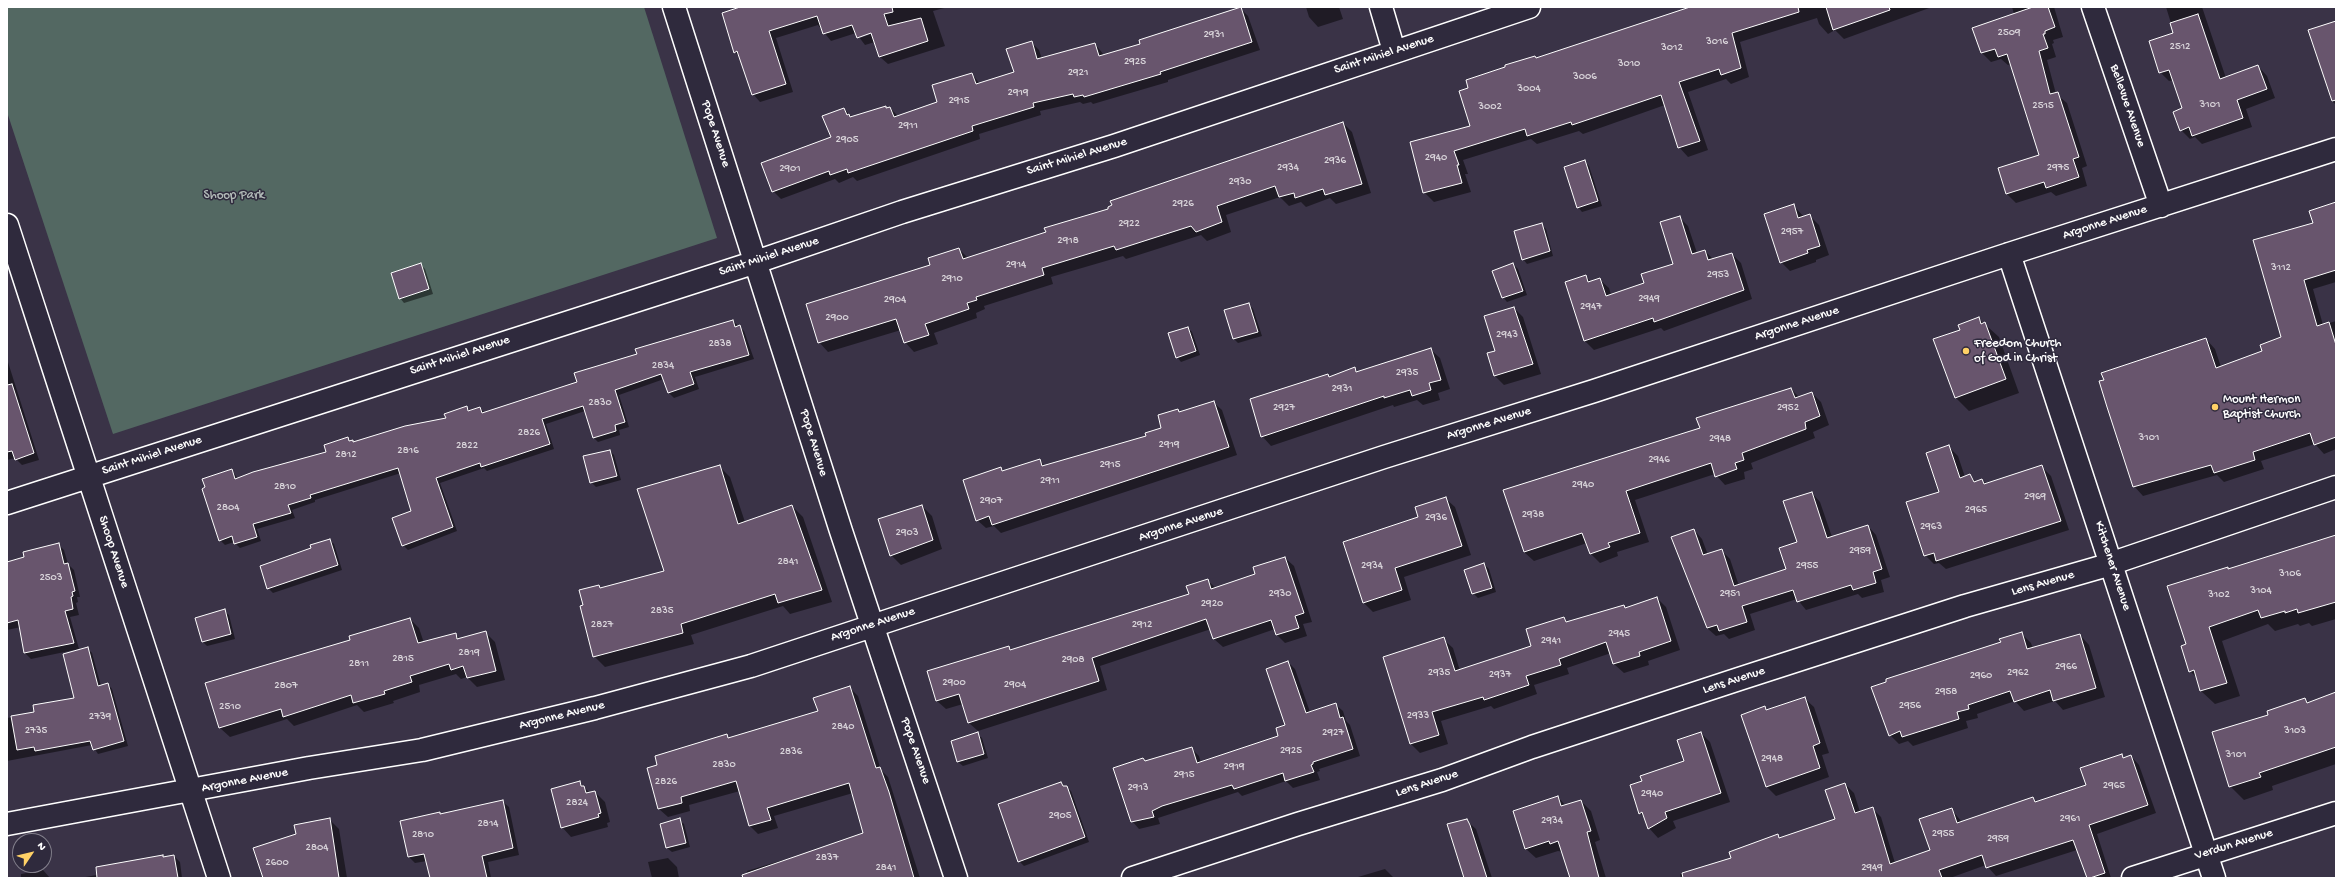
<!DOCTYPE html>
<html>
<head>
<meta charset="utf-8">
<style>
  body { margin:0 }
  #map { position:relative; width:2343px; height:885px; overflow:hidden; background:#3a3347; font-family:"Gochi Hand",sans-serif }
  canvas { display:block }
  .frame { position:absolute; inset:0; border:8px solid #fff; pointer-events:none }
  .north { position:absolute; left:12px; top:833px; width:40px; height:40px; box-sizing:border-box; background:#2f2a3d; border:1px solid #827f8b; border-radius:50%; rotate:55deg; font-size:11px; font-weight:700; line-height:16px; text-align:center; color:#fff }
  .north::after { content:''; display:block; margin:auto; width:14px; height:18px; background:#ffd166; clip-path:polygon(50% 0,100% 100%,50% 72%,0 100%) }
</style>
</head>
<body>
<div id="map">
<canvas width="2343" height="885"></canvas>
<div class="frame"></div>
<div class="north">N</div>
</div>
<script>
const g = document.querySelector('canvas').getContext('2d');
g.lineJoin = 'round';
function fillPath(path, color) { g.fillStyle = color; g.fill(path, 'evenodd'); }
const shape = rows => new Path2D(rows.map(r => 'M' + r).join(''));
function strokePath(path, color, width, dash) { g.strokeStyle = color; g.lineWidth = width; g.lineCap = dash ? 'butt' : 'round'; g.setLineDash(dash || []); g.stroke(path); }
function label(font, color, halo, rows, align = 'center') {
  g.font = font + ' "Gochi Hand",sans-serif'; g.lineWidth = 3; g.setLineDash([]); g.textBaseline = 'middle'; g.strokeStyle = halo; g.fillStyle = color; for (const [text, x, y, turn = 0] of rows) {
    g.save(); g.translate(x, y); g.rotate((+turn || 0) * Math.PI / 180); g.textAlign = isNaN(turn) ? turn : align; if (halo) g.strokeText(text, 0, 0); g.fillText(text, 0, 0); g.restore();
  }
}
fillPath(shape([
  [7,7,644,7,717,238,113,434,7,112]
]), '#536862');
fillPath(shape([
  [735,7,948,7,933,11,945,46,888,64,880,57,875,42,865,45,856,33,831,41,818,25,776,38,793,92,760,102,753,94,740,58,735,52],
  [876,31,876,32,860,38,860,36],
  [1306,7,1339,7,1343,19,1318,27,1309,17],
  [1694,7,1932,7,1844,39,1835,30,1828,34,1819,24,1817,18,1740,42,1749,77,1731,84,1726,79,1688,92,1708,150,1688,157,1679,147,1665,105,1583,134,1579,131,1537,144,1531,139,1463,160,1468,174,1465,174,1471,192,1434,202,1424,192,1411,143,1472,127,1470,88,1535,57,1537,59],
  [2012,7,2054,7,2063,37,2053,40,2054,43,2052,44,2056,57,2047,60,2056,94,2067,103,2087,166,2082,168,2087,186,2056,196,2051,192,2016,203,2007,194,1999,169,2040,156,2011,64,2008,65,2001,59,1991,62,1982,53,1973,28,2014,14],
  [2166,7,2202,7,2226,78,2258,66,2267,76,2275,98,2246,109,2252,127,2202,144,2195,137,2190,139,2181,130,2184,109,2174,80,2169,81,2160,72,2174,33],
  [1240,8,1248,16,1260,50,1168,80,1168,82,1093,104,1091,102,1083,104,1080,102,1040,111,1041,115,979,134,980,139,857,181,853,177,839,183,835,179,781,199,773,191,832,138,844,109,852,117,885,107,890,108,898,116,938,102,972,74,980,84,1015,72,1031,42,1039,50,1042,59,1095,44,1104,55,1142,44],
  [2336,22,2336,105,2332,101,2310,31],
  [1343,123,1352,132,1371,193,1336,204,1330,198,1306,207,1301,202,1289,206,1280,197,1226,215,1231,232,1207,241,1201,235,1126,259,1123,256,1051,277,1053,284,984,306,985,309,976,313,977,318,934,333,938,344,914,352,905,342,901,330,828,352,819,342,931,265,959,249,968,258,1047,233],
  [1584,161,1589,166,1602,206,1582,212,1578,207],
  [2336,203,2336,282,2313,289,2323,325,2336,321,2336,449,2324,454,2315,444,2261,461,2264,469,2224,482,2217,475,2143,496,2134,486,2206,339,2215,349,2221,367,2263,351,2282,338,2315,223],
  [1794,206,1804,217,1809,215,1819,225,1829,255,1816,260,1816,262,1790,271,1781,262],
  [1679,217,1688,226,1697,253,1705,251,1714,260,1732,254,1741,263,1752,299,1664,331,1661,328,1594,350,1585,341,1586,276,1591,282,1599,279,1609,288,1611,295,1645,283,1674,264],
  [1541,224,1546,229,1553,256,1527,264,1523,259],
  [1513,264,1518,269,1527,295,1507,302,1503,297],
  [421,265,425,269,433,294,404,303,400,298],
  [1249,304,1253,309,1262,336,1238,343,1234,339],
  [1514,308,1523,317,1541,374,1504,385,1495,376,1488,354,1496,352],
  [1978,318,1999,337,2019,393,1969,411,1955,397,1961,330],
  [733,321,744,331,754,359,695,377,699,389,674,398,669,393,664,379,619,395,629,427,619,430,620,435,598,442,593,437,585,411,546,424,554,449,487,471,484,468,440,483,457,531,408,550,403,545,412,511,401,473,315,500,315,502,292,510,295,518,257,529,261,541,240,548,234,542,225,545,220,540,232,470,238,479,327,453,347,438,354,443,447,418,466,407,470,411,480,408,485,413,578,382,638,355,637,350],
  [1188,328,1192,332,1200,355,1181,362,1177,357],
  [1430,349,1440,358,1450,389,1438,393,1440,400,1423,405,1417,400,1394,407,1393,405,1271,446,1262,436,1327,375,1330,377,1354,369,1358,372],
  [7,359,39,460,22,465,15,458,7,460],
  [1791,389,1799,397,1812,393,1821,402,1829,425,1813,432,1815,438,1751,463,1753,469,1744,472,1745,479,1725,485,1715,474,1635,500,1649,542,1617,552,1618,556,1600,563,1591,554,1587,543,1534,561,1524,552,1701,429],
  [1213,402,1222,410,1237,455,1001,533,994,526,986,528,977,520,1001,468,1004,472,1039,460,1045,466,1147,437,1163,428,1178,410,1180,412],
  [1949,447,1958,456,1965,477,1970,475,1976,482,1982,480,1987,484,2042,467,2051,476,2069,530,1946,569,1939,563,1934,564,1925,555],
  [610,451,614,455,621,480,596,487,591,482],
  [719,466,730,477,745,522,792,506,803,517,832,602,790,614,783,606,691,635,694,644,605,667,594,656,599,586,602,588,665,572],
  [1812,493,1820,502,1832,537,1868,526,1876,535,1890,577,1881,580,1884,592,1862,598,1858,594,1806,610,1797,599,1750,614,1755,630,1729,639,1724,634,1716,636,1707,628,1694,530,1702,539,1708,555,1722,551,1730,559,1739,586,1787,570,1798,543],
  [1445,498,1455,507,1471,555,1404,577,1411,600,1373,612,1364,603,1344,543,1420,518],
  [922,506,932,516,942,549,901,565,891,555],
  [2336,536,2336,619,2312,626,2309,623,2300,626,2298,624,2275,631,2268,624,2222,641,2240,696,2215,704,2201,691,2198,679,2190,671,2187,645,2227,568,2229,570],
  [329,540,334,544,342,570,273,593,268,588,313,549],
  [58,544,64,550,68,564,74,570,80,597,77,597,78,602,76,603,79,615,70,617,79,649,31,659,25,653,21,627,7,630,7,563],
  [1285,558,1294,566,1312,622,1303,624,1307,636,1285,643,1277,635,1275,629,1223,647,1214,639,1211,629,1100,666,1107,690,978,731,969,723,963,704,946,709,937,701,929,672,1009,647,1012,650,1190,594,1207,580,1216,588,1257,574],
  [1484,564,1489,569,1496,592,1478,598,1473,593],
  [1657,598,1666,607,1680,650,1648,661,1649,665,1624,673,1614,664,1611,653,1567,668,1569,674,1534,685,1537,694,1494,709,1491,706,1441,721,1448,744,1420,753,1411,744,1384,658,1443,639,1453,648,1460,671,1533,647,1564,618,1568,623,1624,606,1627,609],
  [224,611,229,615,235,639,207,646,203,642,196,618],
  [410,619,419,628,424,643,455,634,460,639,485,632,495,642,505,680,477,687,467,677,461,679,456,674,419,685,420,692,393,701,394,703,364,712,357,705,294,726,287,719,230,737,220,728,206,684,352,641],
  [2021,633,2031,643,2033,649,2080,635,2089,645,2105,697,2063,710,2055,701,2024,711,2015,701,1977,714,1978,718,1966,721,1968,728,1913,746,1908,741,1899,744,1890,735,2002,643],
  [88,649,92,653,101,686,108,684,112,689,128,746,98,754,92,745,7,761,7,718,35,713,76,699],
  [1288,662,1295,669,1310,712,1335,704,1343,711,1346,721,1350,725,1360,756,1319,769,1320,771,1317,772,1320,780,1293,788,1286,781,1242,796,1238,792,1158,818,1160,824,1139,829,1132,821,1143,759,1146,762,1192,749,1199,756,1201,763,1279,736,1286,726],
  [849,687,858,696,881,770,888,777,920,878,748,878,747,871,783,860,784,861,864,834,853,793,774,816,778,828,758,834,750,826,740,791,689,805,690,811,668,817,659,809,648,769,726,735,729,738,819,712],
  [2336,693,2336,764,2272,786,2273,790,2244,800,2230,786,2270,715,2305,699,2309,703],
  [1804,698,1814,707,1829,753,1822,755,1829,777,1776,796,1767,787,1743,716,1765,708,1768,710],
  [1701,733,1710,742,1730,802,1673,821,1676,828,1658,838,1649,828,1646,819,1640,813,1631,786,1685,761],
  [977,734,982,738,988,758,963,766,958,762,952,742],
  [2121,755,2125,758,2131,756,2139,765,2156,813,2097,834,2111,878,2088,878,2077,850,1996,876,1986,865,1950,878,1681,878,1680,874,1732,859,1778,835,1780,838,1836,820,1845,784,1854,793,1860,812,1872,808,1881,817,1895,863,1931,850,1951,809,1962,822,2033,798,2037,802,2087,786],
  [579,782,590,793,595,792,605,802,610,822,607,823,608,827,571,837,562,827],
  [1061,783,1071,791,1089,842,1024,866,1019,861],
  [1558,797,1566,806,1581,801,1591,811,1600,840,1595,842,1606,878,1571,878,1563,852,1558,851,1536,858,1526,849,1514,812],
  [502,801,509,807,519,855,488,862,491,878,431,878,427,861,415,863,409,857,439,813,441,815],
  [329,819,339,829,347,878,264,878,297,835],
  [679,820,684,824,690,847,672,852,667,848],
  [1466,820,1476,829,1492,878,1465,878],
  [174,856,180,862,182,878,80,878,113,872],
  [668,858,677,867,679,878,652,878,648,862],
  [1385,869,1394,878,1358,877],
  [43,870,50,878,21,878,21,874]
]), '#0007');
const building = shape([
  [740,7,892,7,893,12,884,14,888,26,921,18,928,41,879,57,871,33,857,38,852,25,823,34,817,16,769,31,786,84,752,95,737,51,734,53,722,13,740,7],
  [1241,7,1252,42,1160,72,1161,74,1084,97,1083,95,1074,97,1073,94,1033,103,1034,107,972,126,973,131,848,173,847,169,830,175,829,171,772,192,761,163,831,137,822,116,844,108,847,115,849,114,850,117,886,106,886,108,890,107,894,117,937,102,932,85,972,73,976,84,1014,72,1006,49,1032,41,1037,59,1095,43,1099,56,1140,44,1139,40,1241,7],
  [1690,7,1798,7,1799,12,1732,33,1741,68,1721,75,1719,69,1679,82,1700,141,1678,148,1661,95,1572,125,1571,122,1527,136,1525,129,1454,151,1459,165,1457,165,1462,183,1423,193,1410,142,1470,126,1459,91,1468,88,1466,80,1505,67,1505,65,1535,56,1536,58,1690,7],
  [1826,7,1889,7,1890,10,1833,30,1826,7],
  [2033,7,2048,7,2055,27,2045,31,2045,34,2043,34,2048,48,2039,51,2050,94,2058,92,2079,157,2073,159,2079,177,2046,188,2044,182,2006,194,1998,168,2039,155,2007,54,1998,57,1995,49,1981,53,1972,28,2033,7],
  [2198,14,2220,79,2258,65,2267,89,2237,100,2243,118,2192,136,2189,127,2180,131,2173,112,2182,108,2169,70,2159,73,2149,41,2173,33,2170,23,2198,14],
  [2336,21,2336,100,2332,101,2308,30,2336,21],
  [1343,122,1362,184,1325,195,1323,189,1295,198,1294,193,1279,197,1275,186,1217,206,1222,222,1196,232,1191,226,1116,250,1114,246,1042,268,1044,275,976,297,977,300,967,303,969,309,925,324,929,335,904,343,896,319,818,343,806,304,930,265,928,258,959,248,963,259,1046,232,1044,228,1108,209,1108,207,1112,205,1110,201,1343,122],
  [1585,160,1598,201,1577,208,1564,167,1585,160],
  [2336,202,2336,270,2304,280,2317,326,2329,322,2336,345,2336,437,2314,445,2310,433,2253,452,2255,460,2214,473,2211,465,2133,487,2107,407,2099,381,2104,380,2101,373,2206,338,2216,368,2262,351,2260,345,2281,337,2253,240,2313,223,2309,211,2336,202],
  [1794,204,1798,218,1810,214,1820,246,1807,250,1808,253,1780,263,1764,214,1794,204],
  [1680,216,1692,254,1705,250,1708,260,1732,253,1744,290,1654,322,1653,318,1584,341,1565,282,1586,275,1588,282,1600,278,1606,296,1644,283,1641,274,1673,264,1660,222,1680,216],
  [1542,223,1550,251,1522,260,1514,231,1542,223],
  [421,263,429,289,399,299,391,273,421,263],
  [1513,263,1523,291,1502,298,1492,271,1513,263],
  [1249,303,1258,332,1233,339,1224,310,1249,303],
  [1514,307,1533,364,1494,376,1487,353,1495,351,1484,316,1514,307],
  [1979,317,1981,324,1985,322,2006,379,1955,398,1933,339,1960,330,1958,325,1979,317],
  [733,320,735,327,740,325,749,355,690,372,694,384,668,393,661,374,615,390,625,422,615,425,616,431,593,438,583,406,542,419,550,444,481,467,480,463,436,478,453,527,402,546,392,518,411,511,398,468,310,495,311,498,288,505,291,513,253,524,257,537,234,544,232,536,219,541,202,489,205,487,202,479,232,469,235,479,253,472,326,452,324,445,348,437,349,441,353,440,353,442,405,426,446,418,444,414,467,406,468,411,480,407,482,413,577,382,574,373,637,354,635,349,733,320],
  [1188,327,1196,351,1176,358,1168,333,1188,327],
  [1431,348,1441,380,1429,383,1431,390,1412,396,1410,390,1384,398,1384,396,1261,437,1250,399,1328,374,1329,377,1355,367,1356,372,1431,348],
  [12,384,34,453,15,460,12,451,7,452,7,385,12,384],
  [1791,388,1795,398,1812,392,1820,416,1805,422,1806,429,1742,453,1744,460,1735,463,1737,469,1715,477,1711,463,1626,491,1640,533,1608,543,1610,547,1590,554,1582,533,1524,552,1503,490,1700,428,1696,418,1791,388],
  [1214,401,1229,447,992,525,989,516,976,521,963,480,1001,467,1002,471,1040,459,1042,466,1146,436,1145,433,1161,428,1158,415,1178,409,1179,412,1214,401],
  [1949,445,1960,478,1970,474,1974,482,1982,479,1984,484,2042,465,2061,521,1936,561,1934,553,1924,556,1906,502,1939,492,1926,453,1949,445],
  [610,450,617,476,590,483,583,456,610,450],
  [720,465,738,524,792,505,822,590,778,603,775,594,681,624,683,633,593,657,580,606,583,605,579,590,599,585,600,588,664,571,637,489,720,465],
  [1812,492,1827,538,1868,525,1882,569,1873,572,1876,583,1853,590,1851,585,1797,602,1793,590,1742,606,1747,622,1719,631,1717,625,1707,628,1671,537,1694,529,1703,555,1722,549,1734,586,1786,569,1779,548,1797,542,1783,501,1812,492],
  [1446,497,1462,546,1395,568,1402,590,1363,603,1343,542,1418,517,1415,507,1446,497],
  [922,505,933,540,890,556,878,519,922,505],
  [2336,535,2336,602,2298,613,2297,609,2285,613,2285,611,2261,618,2258,610,2209,627,2227,683,2200,691,2194,670,2189,672,2181,646,2186,644,2167,586,2228,567,2228,569,2336,535],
  [330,539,338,565,267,589,260,566,311,548,310,545,330,539],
  [59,543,64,564,68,563,75,591,72,592,73,596,71,597,73,609,65,611,74,643,24,653,18,620,7,623,7,562,24,557,23,552,59,543],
  [1285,557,1304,613,1295,616,1299,628,1276,635,1271,620,1213,639,1206,619,1092,658,1099,681,968,723,959,694,936,701,927,671,1009,646,1010,650,1189,594,1186,586,1208,579,1211,589,1255,574,1253,567,1285,557],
  [1484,563,1492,588,1472,594,1464,570,1484,563],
  [1657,597,1671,641,1639,652,1640,656,1613,664,1606,642,1559,659,1561,665,1526,676,1529,685,1484,700,1483,697,1432,712,1439,735,1410,744,1383,657,1444,637,1455,671,1531,646,1526,629,1564,617,1566,622,1624,605,1625,608,1657,597],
  [225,609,231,634,202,642,195,618,225,609],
  [410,618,418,643,456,633,457,639,486,631,496,671,467,678,463,666,451,670,449,664,410,676,412,682,384,691,385,694,353,703,351,695,283,717,281,709,219,728,205,683,350,640,349,636,410,618],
  [2022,632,2027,649,2080,634,2096,688,2053,701,2050,690,2014,702,2010,691,1968,705,1969,709,1957,712,1959,719,1902,737,1900,731,1889,736,1871,687,1886,682,1886,679,2001,642,1999,639,2022,632],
  [88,647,98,686,108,683,124,741,93,750,90,741,35,751,34,747,17,750,11,716,34,712,33,705,74,698,63,654,88,647],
  [1288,661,1306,713,1336,703,1340,718,1343,717,1353,749,1313,762,1313,764,1311,765,1314,772,1285,781,1283,773,1234,789,1232,785,1162,806,1152,811,1154,817,1131,822,1113,768,1143,758,1145,761,1192,747,1197,763,1278,736,1276,728,1285,725,1266,669,1288,661],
  [850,686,876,768,880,767,889,792,914,878,743,878,742,875,863,833,849,783,767,808,771,820,749,826,736,781,681,797,682,803,658,809,647,768,657,765,655,756,727,734,728,738,818,711,813,698,850,686],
  [2336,692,2336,747,2259,773,2261,777,2229,787,2212,732,2268,715,2267,711,2305,698,2307,703,2336,692],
  [1805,697,1820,743,1813,746,1820,768,1766,787,1741,715,1765,706,1766,710,1805,697],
  [978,732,984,754,957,762,951,741,978,732],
  [1701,732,1721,793,1665,812,1667,818,1648,829,1642,812,1639,814,1630,785,1642,781,1640,776,1684,761,1677,740,1701,732],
  [2122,754,2123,758,2131,755,2148,805,2089,825,2105,873,2090,878,2087,878,2073,840,1986,868,1982,855,1939,870,1942,878,1683,878,1682,873,1731,858,1729,852,1778,834,1779,838,1835,819,1825,790,1845,783,1855,813,1873,807,1890,864,1930,850,1919,819,1952,808,1957,823,2033,797,2035,802,2086,785,2080,768,2122,754],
  [580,781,581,786,584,786,586,793,595,791,601,813,598,814,599,817,561,828,551,789,580,781],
  [1061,782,1063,786,1067,786,1085,837,1018,862,998,804,1061,782],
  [1558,796,1561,806,1581,800,1591,831,1587,832,1599,878,1570,878,1558,841,1550,844,1549,841,1525,849,1513,811,1558,796],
  [503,800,513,848,482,856,487,878,430,878,424,854,408,857,400,821,440,812,440,814,503,800],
  [330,818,339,878,263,878,253,848,296,834,294,825,330,818],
  [680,818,686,843,666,848,660,824,680,818],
  [1467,819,1470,825,1487,878,1464,878,1447,824,1467,819],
  [163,855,163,857,174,855,178,878,97,878,96,867,163,855]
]);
fillPath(building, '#68556d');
strokePath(building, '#fff', 1);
const street = shape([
  [674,7,841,531,956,878],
  [1381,7,1394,51],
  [2093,7,2161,206],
  [7,225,219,878],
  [2009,254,2214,878],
  [7,503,756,262,902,212,1114,146,1529,7],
  [7,824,309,768,422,750,595,708,751,666,1384,457,1594,391,2009,254,2336,149],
  [1133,878,1298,824,1442,780,1532,747,1739,679,1965,606,2101,567,2336,487],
  [2133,878,2336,813]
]);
strokePath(street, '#fff', 25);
strokePath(street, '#2f2a3d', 22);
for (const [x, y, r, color] of [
  [1966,351,4,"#ffd166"],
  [2215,407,4,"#ffd166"]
]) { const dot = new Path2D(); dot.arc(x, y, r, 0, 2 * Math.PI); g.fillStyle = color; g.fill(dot); strokePath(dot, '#2f2a3d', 1.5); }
label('11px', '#d9d4da', null, [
  ["2509",2009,33],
  ["2931",1214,35],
  ["3016",1717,42],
  ["2512",2180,47],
  ["3012",1672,48],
  ["2925",1135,62],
  ["3010",1629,64],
  ["2921",1078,73],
  ["3006",1585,77],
  ["3004",1529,89],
  ["2919",1018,93],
  ["2915",959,101],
  ["3101",2210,105],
  ["2515",2043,106],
  ["3002",1490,107],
  ["2911",908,126],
  ["2905",847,140],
  ["2940",1436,158],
  ["2936",1335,161],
  ["2934",1288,168],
  ["2975",2058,168],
  ["2901",790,169],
  ["2930",1240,182],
  ["2926",1183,204],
  ["2922",1129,224],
  ["2957",1792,232],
  ["2918",1068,241],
  ["2914",1016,265],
  ["3112",2281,268],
  ["2953",1718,275],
  ["2910",952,279],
  ["2949",1649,299],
  ["2904",895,300],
  ["2947",1591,307],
  ["2900",837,318],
  ["2943",1507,335],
  ["2838",720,344],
  ["2834",663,366],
  ["2935",1407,373],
  ["2931",1342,389],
  ["2830",600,403],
  ["2927",1284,408],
  ["2952",1788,408],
  ["2826",529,433],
  ["3101",2149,438],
  ["2948",1720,439],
  ["2919",1169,445],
  ["2822",467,446],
  ["2816",408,451],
  ["2812",346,455],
  ["2946",1659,460],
  ["2915",1110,465],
  ["2911",1050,481],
  ["2940",1583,485],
  ["2810",285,487],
  ["2969",2035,497],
  ["2907",991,501],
  ["2804",228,508],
  ["2965",1976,510],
  ["2938",1533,515],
  ["2936",1436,518],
  ["2963",1931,527],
  ["2903",907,533],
  ["2959",1860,551],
  ["2841",788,562],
  ["2934",1372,566],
  ["2955",1807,566],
  ["3106",2290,574],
  ["2503",51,578],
  ["3104",2261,591],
  ["2930",1280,594],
  ["2951",1730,594],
  ["3102",2219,595],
  ["2920",1212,604],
  ["2835",662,611],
  ["2827",602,625],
  ["2912",1142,625],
  ["2945",1619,634],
  ["2941",1551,641],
  ["2819",469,653],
  ["2815",403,659],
  ["2908",1073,660],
  ["2811",359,664],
  ["2966",2066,667],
  ["2935",1439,673],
  ["2962",2018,673],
  ["2937",1500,675],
  ["2960",1981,676],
  ["2900",954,683],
  ["2904",1015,685],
  ["2807",286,686],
  ["2958",1946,692],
  ["2956",1910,706],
  ["2510",230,707],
  ["2933",1418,716],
  ["2739",100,717],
  ["2840",843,727],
  ["2735",36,731],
  ["3103",2295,731],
  ["2927",1333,733],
  ["2925",1291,751],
  ["2836",791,752],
  ["3101",2236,755],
  ["2948",1772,759],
  ["2830",724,765],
  ["2919",1234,767],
  ["2915",1184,775],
  ["2826",666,782],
  ["2965",2114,786],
  ["2913",1138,788],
  ["2940",1652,794],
  ["2824",577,803],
  ["2905",1060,816],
  ["2961",2070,819],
  ["2934",1552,821],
  ["2814",488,824],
  ["2955",1943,834],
  ["2810",423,835],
  ["2959",1998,839],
  ["2804",317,848],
  ["2837",827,858],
  ["2600",277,863],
  ["2841",886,868],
  ["2949",1872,868]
]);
label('13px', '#fff', '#2f2a3d', [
  ["Saint Mihiel Avenue",1384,55,-18],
  ["Bellevue Avenue",2127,106,71],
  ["Pope Avenue",715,134,72],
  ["Saint Mihiel Avenue",1077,157,-17],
  ["Argonne Avenue",2105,223,-18],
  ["Saint Mihiel Avenue",769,257,-18],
  ["Argonne Avenue",1797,324,-18],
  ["Saint Mihiel Avenue",460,356,-18],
  ["Argonne Avenue",1489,424,-17],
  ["Pope Avenue",813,443,73],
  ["Saint Mihiel Avenue",152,456,-18],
  ["Argonne Avenue",1181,525,-18],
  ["Shoop Avenue",113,552,72],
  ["Kitchener Avenue",2112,566,72],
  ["Lens Avenue",2043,584,-16],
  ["Argonne Avenue",873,625,-18],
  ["Lens Avenue",1734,681,-18],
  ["Argonne Avenue",562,716,-14],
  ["Pope Avenue",915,751,71],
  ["Argonne Avenue",245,781,-11],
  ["Lens Avenue",1427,784,-18],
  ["Verdun Avenue",2234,845,-17]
]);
label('13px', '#b2bbb8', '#2f2a3d', [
  ["Shoop Park",234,196]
]);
label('13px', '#fff', '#2f2a3d', [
  ["Freedom Church",1974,344],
  ["of God in Christ",1974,359],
  ["Mount Hermon",2223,400],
  ["Baptist Church",2223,415]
], 'left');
</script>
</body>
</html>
